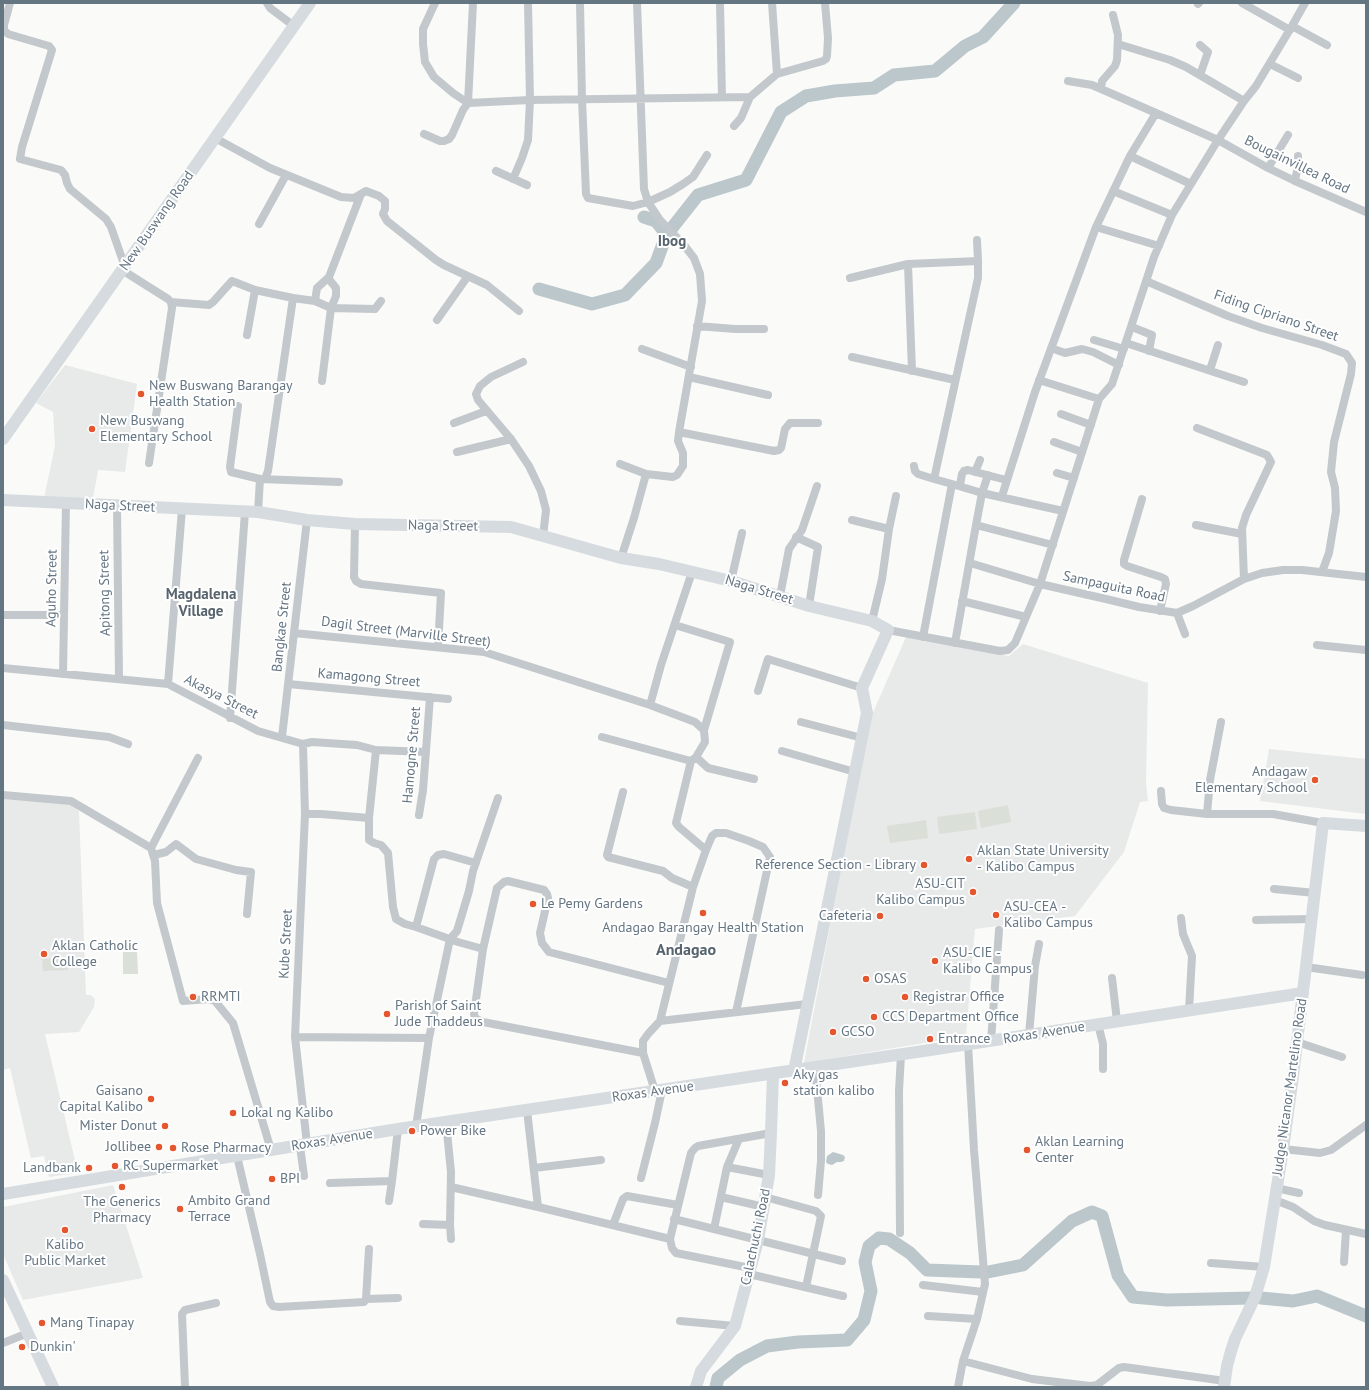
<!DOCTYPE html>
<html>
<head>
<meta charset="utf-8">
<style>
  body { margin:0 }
  #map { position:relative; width:1369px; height:1390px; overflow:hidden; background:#fafaf8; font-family:"PT Sans",sans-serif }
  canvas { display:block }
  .frame { position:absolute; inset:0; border:4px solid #657683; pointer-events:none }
</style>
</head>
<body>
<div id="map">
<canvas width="1369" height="1390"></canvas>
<div class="frame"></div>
</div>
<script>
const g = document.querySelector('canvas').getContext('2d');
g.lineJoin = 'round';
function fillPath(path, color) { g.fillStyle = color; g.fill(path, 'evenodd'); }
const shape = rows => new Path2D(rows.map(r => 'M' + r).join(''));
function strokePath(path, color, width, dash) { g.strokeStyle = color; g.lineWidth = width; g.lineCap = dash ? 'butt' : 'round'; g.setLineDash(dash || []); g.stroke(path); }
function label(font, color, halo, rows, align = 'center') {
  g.font = font + ' "PT Sans",sans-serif'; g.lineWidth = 4; g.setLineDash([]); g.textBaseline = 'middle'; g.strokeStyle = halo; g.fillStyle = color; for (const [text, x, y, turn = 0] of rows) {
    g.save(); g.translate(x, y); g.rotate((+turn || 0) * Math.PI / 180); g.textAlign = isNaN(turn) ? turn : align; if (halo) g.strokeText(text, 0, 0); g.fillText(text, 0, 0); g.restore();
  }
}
fillPath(shape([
  [65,365,137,384,125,472,98,470,93,499,44,498,55,446,53,412,36,403],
  [906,637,1009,656,1023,644,1148,683,1146,783,1148,801,1140,802,1124,852,1075,916,975,929,966,1036,804,1063,867,731,871,717],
  [1269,749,1366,759,1366,814,1260,801],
  [3,799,70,804,79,811,86,995,91,995,95,999,94,1007,79,1032,45,1034,78,1173,49,1177,44,1156,31,1158,10,1068,3,1070],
  [113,1185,143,1278,23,1300,3,1254,3,1207]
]), '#e8e9e9');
fillPath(shape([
  [1008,805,1011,822,981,828,978,811],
  [975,812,977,829,939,834,937,817],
  [926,820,928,838,890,843,887,826],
  [123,952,137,952,138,974,123,974],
  [67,958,68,970,43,971,42,959]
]), '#dadfd7');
fillPath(shape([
  [833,1152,843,1155,845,1157,844,1161,841,1162,837,1162,832,1165,828,1164,826,1162,827,1156]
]), '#bbc7cb');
strokePath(shape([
  [644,217,656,221,667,235],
  [672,228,698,195,746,180,781,112,806,96,835,91,874,88,894,75,935,71,965,46,983,37,1014,3],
  [539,289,592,304,625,295,656,263,667,233],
  [988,1272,1023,1265,1072,1221,1092,1212,1102,1216,1118,1275,1133,1297,1167,1300,1252,1298],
  [1261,1298,1293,1301,1317,1296,1366,1316],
  [716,1387,718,1378,740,1360,767,1346,798,1342,847,1340,864,1320,871,1291,865,1262,869,1246,879,1238,889,1239,910,1253,927,1270,981,1272]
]), '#bbc7cb', 13);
strokePath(shape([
  [10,3,4,25,4,30,8,34,49,46,52,50,22,147,20,159,61,170,65,175,67,183,70,189,106,219,111,227,125,267],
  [267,3,270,8,294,26],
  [435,3,423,29,423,44,425,62,434,77,453,93,468,103,530,100,750,97],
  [580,3,582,99,586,194,588,198,633,206,648,202,670,192,683,184,693,177,707,155],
  [720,3,722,97],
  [772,3,777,74],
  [1242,3,1290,30],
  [1198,4,1199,3],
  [1292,26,1327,45],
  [1118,44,1170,60,1186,67,1244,101],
  [1270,64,1298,78],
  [1200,75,1208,52,1200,45],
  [1068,81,1092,85,1156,113,1218,140,1268,168,1295,181,1366,212],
  [1101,89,1102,81,1115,66,1117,60,1118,35,1113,15],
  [734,126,741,118,750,97,777,74,823,61,826,59,827,56,828,38,825,3],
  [424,134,440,141,444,141,449,139,452,135,463,110,468,103,473,3],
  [215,138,270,168,341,197,354,198,366,191,379,196,385,201,385,209,383,214,387,221,436,260,444,265,487,285,519,311],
  [1130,156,1191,184],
  [1268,168,1288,135],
  [496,171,527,185],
  [513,179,522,158,528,140,530,100,528,3],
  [1295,181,1298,166,1298,156],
  [1113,191,1172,215],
  [259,224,286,175],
  [1096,227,1159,246],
  [908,264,912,371],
  [122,270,168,299,171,302,172,308,149,463],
  [328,278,336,288,336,296,331,308,375,309,381,301],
  [850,278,908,264,978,261],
  [1146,281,1228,316,1262,328,1322,345,1346,354,1352,363,1351,374,1334,442,1331,472,1335,488,1336,511,1329,553,1322,572],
  [315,301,317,288,329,277,361,194],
  [171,302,209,305,213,302,232,281,255,290],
  [437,320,468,276],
  [697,326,735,329,764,329],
  [1132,327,1152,335,1149,351],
  [247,335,255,290,293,298,315,301,331,308,322,381],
  [1094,340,1124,349],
  [1126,343,1244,382],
  [1051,348,1065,353,1082,349,1093,352,1119,365],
  [642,349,691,367],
  [852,357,955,380],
  [523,362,491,377,480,386,476,394,478,400,511,439,529,466,541,491,546,510,543,536],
  [1210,370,1218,345],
  [689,377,768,395],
  [1039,380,1099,399],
  [238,406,230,467,231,472,260,479,339,482],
  [1061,414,1091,425],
  [454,423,486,411],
  [1197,428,1267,455,1271,462,1246,515,1242,528,1244,579],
  [679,432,774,451,779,450,781,448,785,429,790,423,818,423],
  [1054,442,1082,452],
  [457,452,511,439],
  [620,464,646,474],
  [914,466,915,471,918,474,934,479],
  [975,472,980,460],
  [1057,473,1074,478],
  [265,479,268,471,293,298],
  [952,484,934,479,978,278,978,261,977,240],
  [960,485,962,474,964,471,968,470,1006,480],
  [1002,496,1035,392,1096,227,1130,156,1156,113],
  [1142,499,1124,560,1124,564,1127,566,1161,577,1165,579,1166,584,1160,611],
  [117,506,119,679],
  [258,512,260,479],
  [852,520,889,529],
  [355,524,354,577,356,581,361,584,441,593,438,647],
  [976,525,1053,545],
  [1196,525,1242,534],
  [796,537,818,547,809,606],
  [621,558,634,518,646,474,673,477,677,475,683,466,683,453,678,441,679,432,702,301,700,274,694,258,684,245,660,220,648,202,644,189,637,3],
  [970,563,1040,584,1106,599,1139,607,1177,613,1193,606,1244,579,1262,573,1283,570,1302,570,1366,577],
  [731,581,742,533],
  [780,596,789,549,802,530,817,486],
  [962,601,1026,617],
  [1177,613,1185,634],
  [3,615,64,615],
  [872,621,882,579,889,529,896,496],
  [675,625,730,642,704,730],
  [888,630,1000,651,1008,650,1015,643,1040,584,1099,399,1112,384,1154,257,1172,215,1218,140,1244,101,1256,86,1292,26,1305,3],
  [294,633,484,652,650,705,695,722,704,730,705,742,696,757,691,761],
  [923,637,952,484,982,493,1063,511],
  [955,643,976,525,982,493,988,475],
  [1317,645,1366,650],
  [3,668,168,684,258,731,303,744,312,742,357,745,376,750,426,752],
  [63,674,66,503],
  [168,684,182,509],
  [288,684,448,699],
  [758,691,768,659,862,688],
  [650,705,661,665,692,572],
  [230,718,245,512],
  [801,722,862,738],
  [3,725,109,737,128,744],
  [282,737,307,520],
  [602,737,691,761,676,823,679,827,706,850],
  [303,744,305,814,295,1037,307,1144],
  [376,750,369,818,369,840,374,843,381,845,388,853,393,907,396,919,405,924,416,927,458,942,483,949],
  [782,751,855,772],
  [696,757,708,768,754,779],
  [1161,791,1162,804,1164,808,1171,810,1207,814,1273,814,1323,823],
  [623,792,607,855,608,857,663,871,672,878,693,887],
  [3,795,71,801,151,848,155,861,157,903,183,1001,209,999,215,1001,233,1023,271,1150],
  [305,814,321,814,369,818],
  [1207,814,1210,780,1221,722],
  [419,815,423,790,430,697],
  [151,848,198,758],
  [154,855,166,852,176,844,196,859,236,870,251,872,247,914],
  [1274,889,1315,893],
  [1181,918,1183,934,1192,956,1189,1010],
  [1256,920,1312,919],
  [416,927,434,859,438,855,444,854,476,863],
  [450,939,457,931,469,891,473,871,498,798],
  [1306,967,1362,975],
  [1112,978,1117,1021],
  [669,983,549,952,542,943,540,933,548,898,547,894,544,890,508,881,504,882,497,888,483,949,474,1014,475,1018,483,1022,643,1053,643,1041,648,1034,660,1021,807,1004],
  [660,1021,693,887,706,850,712,836,716,833,726,833,749,841,763,847,770,857,736,1012],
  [1098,1024,1103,1044,1103,1069],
  [1029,1035,1035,966,1039,944],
  [295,1037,429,1038],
  [991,1041,999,930],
  [1297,1042,1342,1057],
  [643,1053,655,1091],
  [815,1067,821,1131,821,1161,818,1195],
  [527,1110,538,1207,670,1239],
  [416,1127,429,1038,450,939],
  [300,1146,304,1176],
  [1283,1149,1320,1153,1331,1150,1366,1125],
  [237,1156,260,1254,270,1302,273,1306,279,1307,364,1302,366,1299,369,1249],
  [727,1167,769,1175],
  [534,1168,601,1160],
  [641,1178,655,1123,662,1090],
  [330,1183,392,1181,398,1129],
  [451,1187,538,1207],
  [1276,1188,1299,1193],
  [721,1197,764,1207],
  [765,1197,816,1211,821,1216,806,1287],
  [1275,1200,1293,1207,1314,1221,1325,1225,1366,1234],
  [389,1201,392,1181],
  [674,1219,842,1261],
  [423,1224,450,1225,451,1172,446,1122],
  [450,1225,451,1239],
  [613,1225,623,1199,627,1196,678,1205],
  [714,1229,727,1167,739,1139],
  [900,1233,899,1091,901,1055],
  [1344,1262,1346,1230],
  [1211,1263,1264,1267],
  [750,1268,676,1253,672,1248,670,1239,691,1153,695,1148,698,1146,771,1133],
  [749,1274,843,1296],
  [923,1285,983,1292],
  [366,1299,398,1298],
  [928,1316,977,1319],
  [680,1321,735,1326],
  [3,1343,28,1333],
  [963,1361,1032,1379,1090,1386,1097,1385,1119,1368,1124,1367,1225,1381],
  [185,1387,182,1314,185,1310,216,1303],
  [958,1387,963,1361,977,1319,985,1284,974,1150,968,1044]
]), '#c3c8cc', 8);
strokePath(shape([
  [3,439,310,3],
  [3,500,258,512,307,520,355,524,511,527,621,558,659,564,731,581,809,606,872,621,888,630,862,688,867,713,794,1071],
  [3,1194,398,1129,930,1050,1303,993],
  [3,1280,53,1387],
  [696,1387,701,1371,735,1326,758,1240,769,1175,771,1133,773,1074],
  [1224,1387,1227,1366,1231,1351,1235,1339,1255,1297,1264,1267,1283,1149,1293,1076,1323,823,1366,826]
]), '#d6dbdf', 12);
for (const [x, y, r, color] of [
  [141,394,4,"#e4572e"],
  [92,429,4,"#e4572e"],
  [1315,780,4,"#e4572e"],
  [969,859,4,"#e4572e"],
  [924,865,4,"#e4572e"],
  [973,892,4,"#e4572e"],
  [533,904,4,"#e4572e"],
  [703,913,4,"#e4572e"],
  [996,915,4,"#e4572e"],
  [880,916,4,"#e4572e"],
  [44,954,4,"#e4572e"],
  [935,961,4,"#e4572e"],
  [866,979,4,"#e4572e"],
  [193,997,4,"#e4572e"],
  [905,997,4,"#e4572e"],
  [387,1014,4,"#e4572e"],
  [874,1017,4,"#e4572e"],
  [833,1032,4,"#e4572e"],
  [930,1039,4,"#e4572e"],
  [785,1083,4,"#e4572e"],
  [151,1099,4,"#e4572e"],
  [233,1113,4,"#e4572e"],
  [165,1126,4,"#e4572e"],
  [412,1131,4,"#e4572e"],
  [159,1147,4,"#e4572e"],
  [173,1148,4,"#e4572e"],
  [1027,1150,4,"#e4572e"],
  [115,1166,4,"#e4572e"],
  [89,1168,4,"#e4572e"],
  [272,1179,4,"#e4572e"],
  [122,1187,4,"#e4572e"],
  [180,1209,4,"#e4572e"],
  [65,1230,4,"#e4572e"],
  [42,1323,4,"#e4572e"],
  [22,1347,4,"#e4572e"]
]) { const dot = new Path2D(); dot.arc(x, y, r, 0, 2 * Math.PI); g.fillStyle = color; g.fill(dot); strokePath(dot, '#fff', 1.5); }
label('14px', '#657683', '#fff', [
  ["Bougainvillea Road",1297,165,26],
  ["New Buswang Road",157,221,-55],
  ["Fiding Cipriano Street",1276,316,19],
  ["Naga Street",120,506,3],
  ["Naga Street",443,526,1],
  ["Sampaguita Road",1114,587,12],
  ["Aguho Street",52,588,-89],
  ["Naga Street",759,590,17],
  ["Apitong Street",105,593,-91],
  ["Bangkae Street",282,627,-84],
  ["Dagil Street (Marville Street)",406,632,7],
  ["Kamagong Street",369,678,5],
  ["Akasya Street",221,697,27],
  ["Hamogne Street",412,755,-85],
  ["Kube Street",286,944,-87],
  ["Roxas Avenue",1044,1033,-9],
  ["Judge Nicanor Martelino Road",1290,1087,-82],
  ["Roxas Avenue",653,1092,-8],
  ["Roxas Avenue",332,1140,-9],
  ["Calachuchi Road",756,1237,-78]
]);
label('14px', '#657683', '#fff', [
  ["New Buswang Barangay",149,386],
  ["Health Station",149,402],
  ["New Buswang",100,421],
  ["Elementary School",100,437],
  ["Andagaw",1307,772,"right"],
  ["Elementary School",1307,788,"right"],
  ["Aklan State University",977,851],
  ["- Kalibo Campus",977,867],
  ["Reference Section - Library",916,865,"right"],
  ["ASU-CIT",965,884,"right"],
  ["Kalibo Campus",965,900,"right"],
  ["Le Pemy Gardens",541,904],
  ["ASU-CEA -",1004,907],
  ["Kalibo Campus",1004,923],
  ["Cafeteria",872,916,"right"],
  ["Andagao Barangay Health Station",703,928,"center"],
  ["Aklan Catholic",52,946],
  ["College",52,962],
  ["ASU-CIE -",943,953],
  ["Kalibo Campus",943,969],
  ["OSAS",874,979],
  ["RRMTI",201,997],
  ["Registrar Office",913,997],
  ["Parish of Saint",395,1006],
  ["Jude Thaddeus",395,1022],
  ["CCS Department Office",882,1017],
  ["GCSO",841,1032],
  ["Entrance",938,1039],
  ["Aky gas",793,1075],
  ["station kalibo",793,1091],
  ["Gaisano",143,1091,"right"],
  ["Capital Kalibo",143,1107,"right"],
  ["Lokal ng Kalibo",241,1113],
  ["Mister Donut",157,1126,"right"],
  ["Power Bike",420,1131],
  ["Aklan Learning",1035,1142],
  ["Center",1035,1158],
  ["Jollibee",151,1147,"right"],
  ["Rose Pharmacy",181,1148],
  ["RC Supermarket",123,1166],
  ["Landbank",81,1168,"right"],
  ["BPI",280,1179],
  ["Ambito Grand",188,1201],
  ["Terrace",188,1217],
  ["The Generics",122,1202,"center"],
  ["Pharmacy",122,1218,"center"],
  ["Kalibo",65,1245,"center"],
  ["Public Market",65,1261,"center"],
  ["Mang Tinapay",50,1323],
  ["Dunkin'",30,1347]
], 'left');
label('bold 15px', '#57646e', '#fff', [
  ["Ibog",672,242],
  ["Magdalena",201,595],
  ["Village",201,612]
]);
label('bold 16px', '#57646e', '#fff', [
  ["Andagao",686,950]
]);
</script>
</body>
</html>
